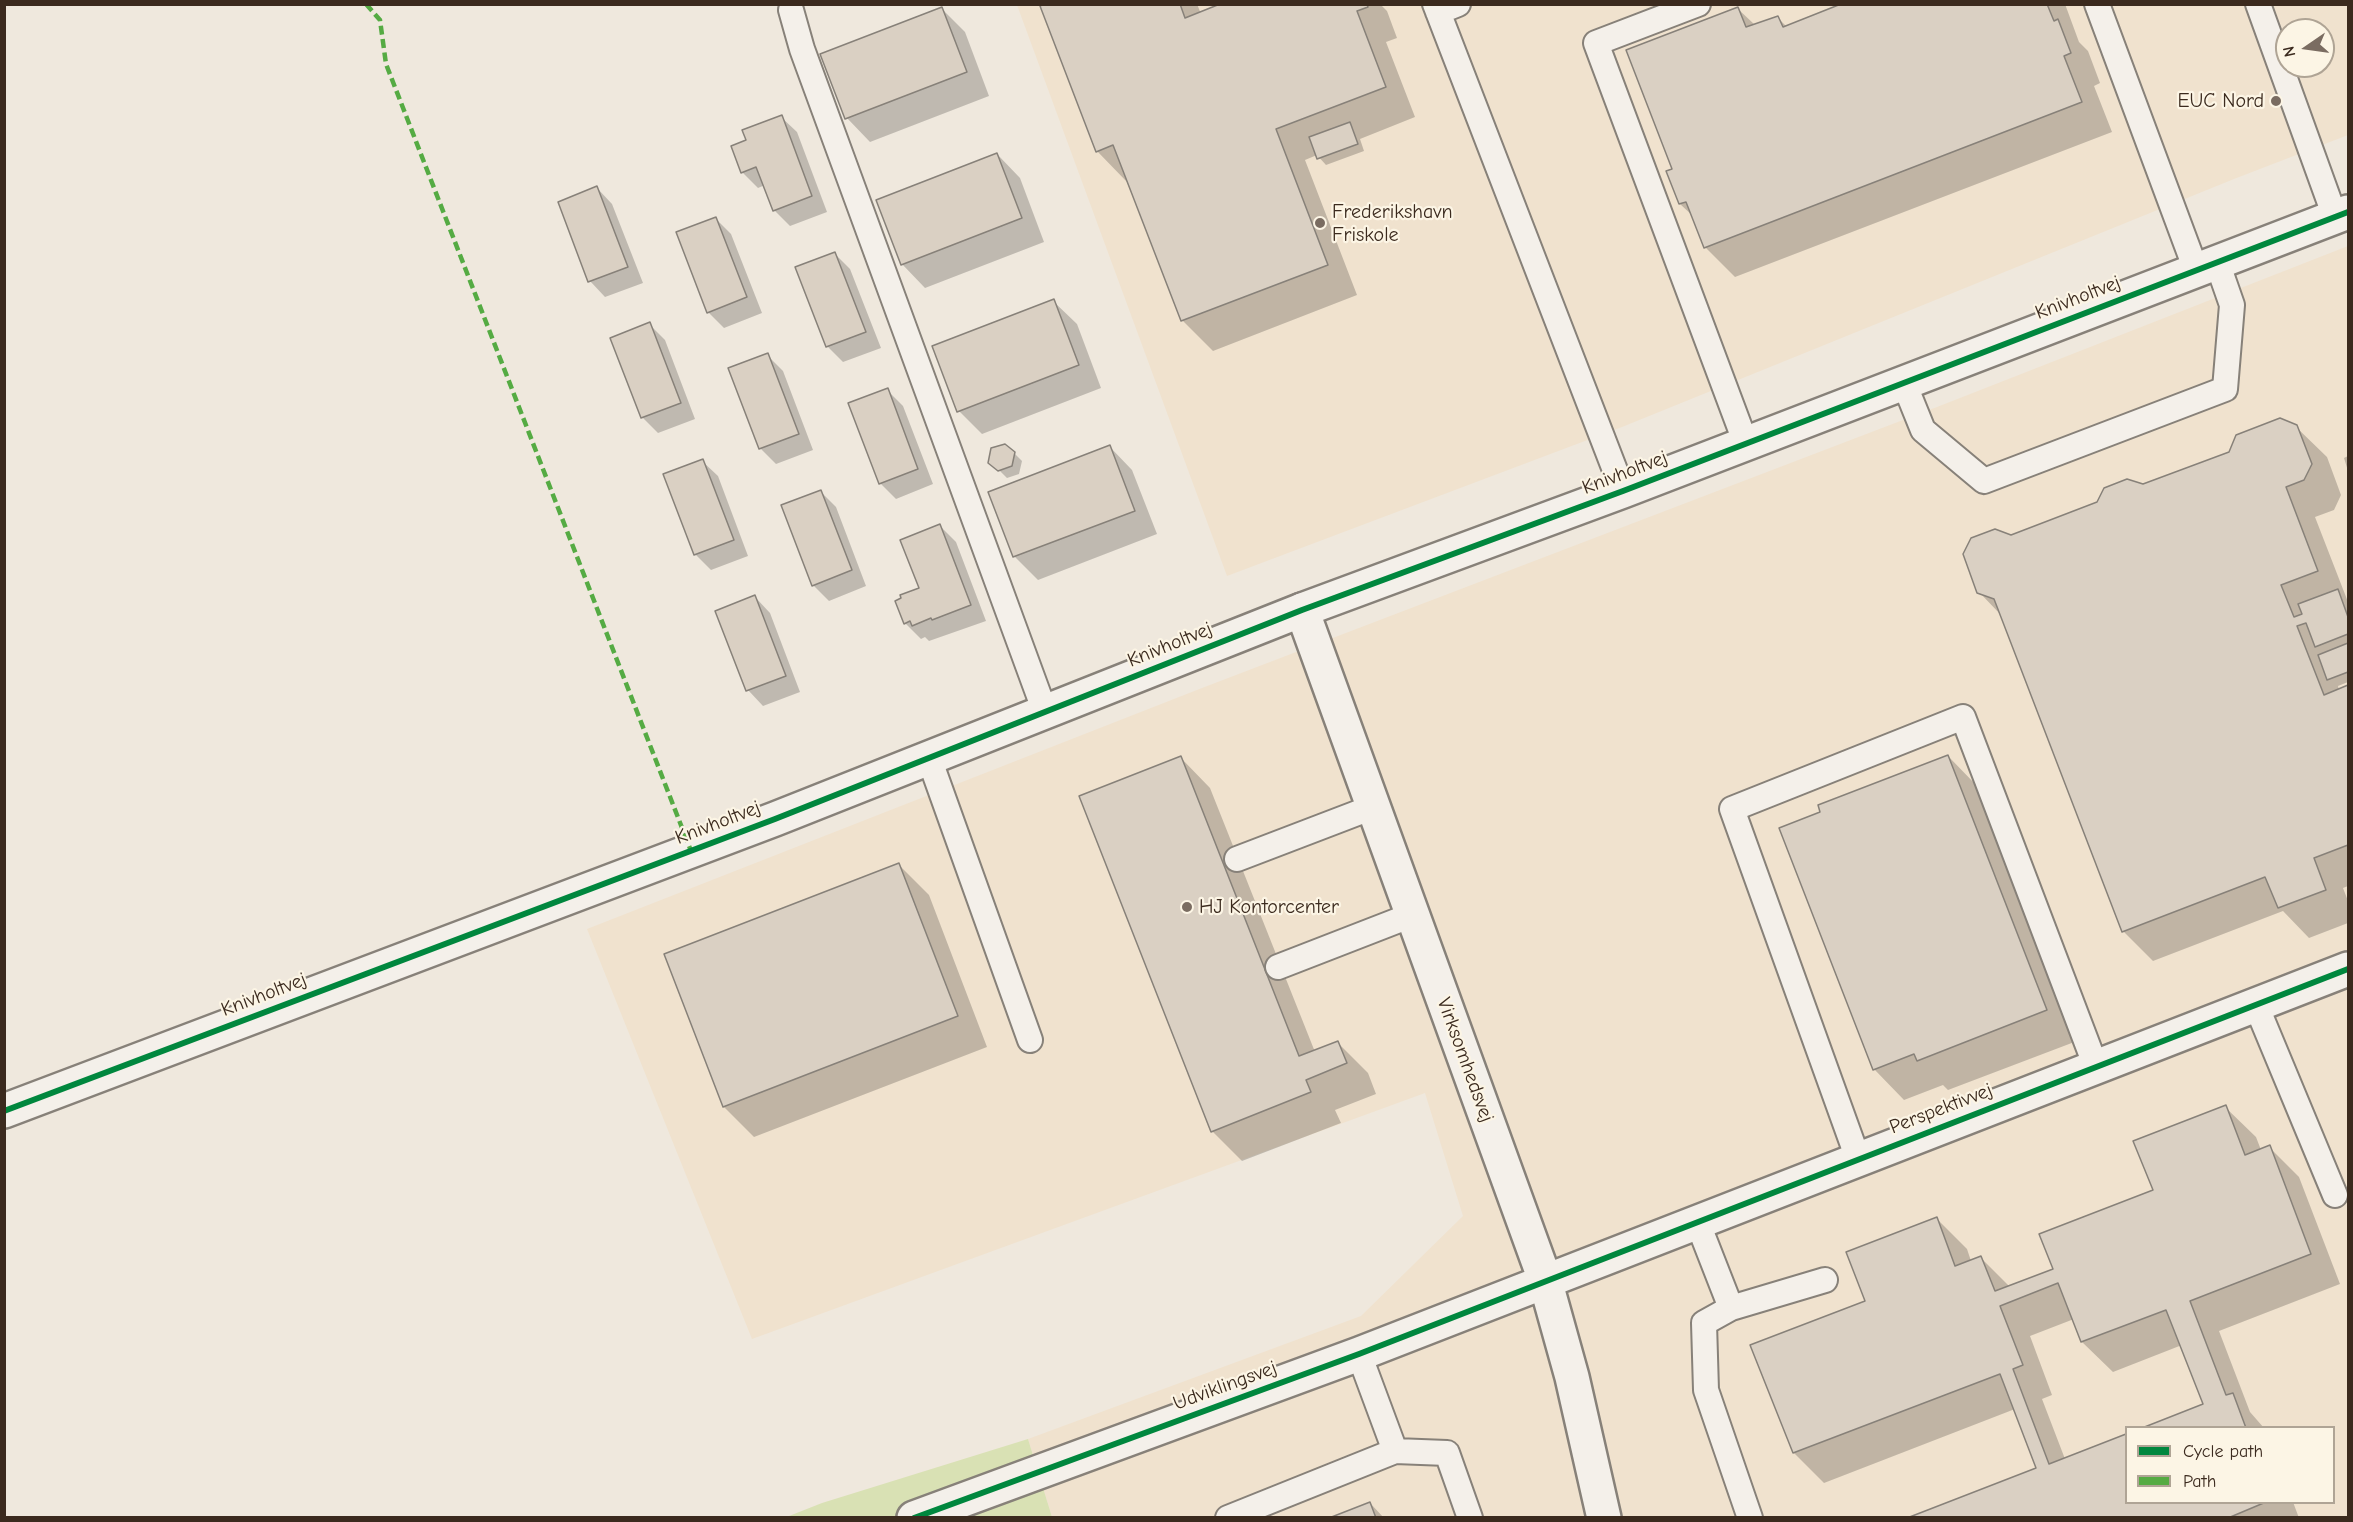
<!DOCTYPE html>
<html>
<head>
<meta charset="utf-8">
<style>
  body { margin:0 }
  #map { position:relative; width:2353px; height:1522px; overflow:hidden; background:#efe8dd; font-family:"Comic Neue",sans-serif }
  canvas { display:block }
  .frame { position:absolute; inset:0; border:6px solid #3b2a1e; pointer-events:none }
  .legend { position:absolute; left:2125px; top:1426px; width:210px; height:78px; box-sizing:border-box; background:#fcf5e5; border:2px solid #afa495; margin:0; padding:8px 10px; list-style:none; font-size:18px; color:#3b2a1e }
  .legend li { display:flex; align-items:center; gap:12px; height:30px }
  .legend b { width:30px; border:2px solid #afa495 }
  .north { position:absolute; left:2275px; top:18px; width:60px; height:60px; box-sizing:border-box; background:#fcf5e5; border:2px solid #afa495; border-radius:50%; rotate:257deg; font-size:16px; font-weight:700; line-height:24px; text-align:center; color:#3b2a1e }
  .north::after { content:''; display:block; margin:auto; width:21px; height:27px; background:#7a6c61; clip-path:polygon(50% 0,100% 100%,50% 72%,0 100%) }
</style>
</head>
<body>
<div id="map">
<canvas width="2353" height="1522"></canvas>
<div class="frame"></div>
<ul class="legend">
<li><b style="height:8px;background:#00873e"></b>Cycle path</li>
<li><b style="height:8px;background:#55ab43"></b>Path</li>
</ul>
<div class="north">N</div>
</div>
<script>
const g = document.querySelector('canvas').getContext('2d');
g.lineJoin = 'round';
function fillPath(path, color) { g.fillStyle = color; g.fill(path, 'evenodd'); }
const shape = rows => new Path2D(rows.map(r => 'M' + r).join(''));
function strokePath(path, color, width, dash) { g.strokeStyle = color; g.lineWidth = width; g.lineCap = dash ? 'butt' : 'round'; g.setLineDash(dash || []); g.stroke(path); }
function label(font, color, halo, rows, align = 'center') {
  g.font = font + ' "Comic Neue",sans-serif'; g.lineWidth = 4.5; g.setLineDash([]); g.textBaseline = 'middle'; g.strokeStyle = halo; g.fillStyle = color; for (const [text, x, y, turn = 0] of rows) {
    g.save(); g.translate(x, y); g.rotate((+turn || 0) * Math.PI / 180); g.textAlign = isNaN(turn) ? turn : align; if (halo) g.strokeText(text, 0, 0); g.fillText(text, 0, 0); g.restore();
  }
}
fillPath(shape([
  [1017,5,2348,5,2348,135,2234,179,1622,427,1227,576],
  [2287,30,2323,30,2323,66,2287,66],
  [2348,246,2348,1517,1052,1517,1028,1439,1361,1316,1463,1216,1425,1093,752,1339,587,929,1202,688,1937,407],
  [2126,1428,2334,1428,2334,1502,2126,1502]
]), '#f0e2ce');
fillPath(shape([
  [1028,1439,1052,1517,784,1518,822,1503]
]), '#d9e1b4');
fillPath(shape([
  [1048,4,1197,4,1201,14,1224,4,1380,4,1387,11,1397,38,1386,42,1415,117,1360,139,1364,151,1326,165,1317,155,1305,160,1357,295,1213,351,1182,320,1127,182,1097,151],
  [1845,4,2065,4,2079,42,2088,51,2100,83,2094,86,2112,132,1735,277,1705,247,1694,217,1680,204,1674,170,1738,9,1755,25,1778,18,1787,27],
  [941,8,965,32,989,96,870,142,847,118],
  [781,117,797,132,827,212,790,226,774,210,765,185,758,188,742,172,748,141],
  [997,154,1020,178,1044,242,925,288,902,264],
  [597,188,612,204,643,283,605,297,590,281],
  [715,218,731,234,762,313,724,328,708,312],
  [834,253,850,269,881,348,843,362,827,346],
  [1053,301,1077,324,1101,388,982,434,959,411],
  [649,324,665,340,695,419,658,433,642,417],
  [767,355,783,371,813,450,776,464,760,448],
  [887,390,903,406,933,484,896,499,880,483],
  [2296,427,2327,457,2341,495,2334,510,2315,517,2348,602,2348,682,2338,686,2339,690,2348,687,2348,886,2343,888,2348,901,2348,923,2309,938,2283,911,2153,961,2123,931,2001,615,1979,592,2011,537],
  [1109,446,1132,470,1157,534,1038,580,1014,556],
  [1014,453,1022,461,1019,474,1007,478,996,467],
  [2348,456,2348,471,2344,458],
  [702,461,718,476,748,556,711,570,695,554],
  [820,491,836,507,866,586,829,601,813,585],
  [940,526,956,542,986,621,929,641,925,637,921,639,905,623,921,589],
  [755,597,770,613,800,692,763,706,748,690,717,612],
  [1948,756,1978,787,2077,1041,1948,1090,1943,1085,1904,1100,1874,1069,1823,813],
  [1180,757,1210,788,1315,1052,1338,1043,1368,1073,1376,1094,1335,1110,1341,1123,1242,1161,1212,1131],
  [899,865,929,895,987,1047,754,1137,724,1107,666,955],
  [2225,1107,2256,1137,2261,1150,2269,1147,2299,1177,2340,1284,2219,1331,2250,1412,2264,1428,2146,1428,2205,1405,2182,1345,2113,1372,2082,1342,2074,1319,2030,1336,2052,1395,2042,1399,2065,1459,2126,1435,2126,1502,2293,1502,2299,1518,1912,1518,2038,1469,2015,1409,1824,1483,1794,1453,1867,1302,1937,1219,1967,1249,1971,1261,1981,1258,2010,1287,2055,1270,2155,1191],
  [1370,1503,1384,1518,1333,1518]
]), '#0003');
const building = shape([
  [1044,4,1180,4,1185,18,1220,4,1367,4,1368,7,1357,11,1386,87,1276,129,1328,265,1181,321,1113,145,1096,152,1040,6,1044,4],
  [1841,4,2047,4,2054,21,2058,19,2071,53,2064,56,2082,102,1704,248,1686,202,1679,204,1666,171,1672,169,1626,50,1738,7,1746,27,1778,16,1783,27,1841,4],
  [942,7,967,72,845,119,820,54,942,7],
  [782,115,812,196,773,211,756,167,741,173,731,146,746,140,742,130,782,115],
  [1350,122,1358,144,1317,159,1309,137,1350,122],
  [997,153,1022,218,901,265,876,200,997,153],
  [597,186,628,267,588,282,558,202,597,186],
  [716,217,747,297,707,313,676,232,716,217],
  [835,252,866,332,826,347,795,267,835,252],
  [1054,299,1079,365,957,412,932,346,1054,299],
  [650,322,681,403,641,418,610,338,650,322],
  [768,353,799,434,759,449,728,368,768,353],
  [888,388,918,469,879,484,848,403,888,388],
  [2280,418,2297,425,2312,464,2304,480,2286,487,2318,571,2281,585,2294,617,2302,614,2298,604,2338,589,2348,617,2348,634,2315,647,2306,623,2297,626,2324,695,2348,685,2348,845,2314,858,2326,890,2278,908,2265,877,2122,932,1994,599,1977,593,1963,554,1971,538,1995,529,2011,535,2097,502,2104,488,2127,479,2143,484,2229,452,2236,435,2280,418],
  [1005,444,1015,452,1012,466,998,471,988,463,991,448,1005,444],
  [1110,445,1135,511,1013,557,988,492,1110,445],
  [703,459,734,540,694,555,663,474,703,459],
  [821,490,852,570,812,586,781,505,821,490],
  [940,524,971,605,932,620,931,618,912,626,910,621,904,624,895,601,901,598,900,595,919,588,900,540,940,524],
  [755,595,786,676,746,691,715,611,755,595],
  [2348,643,2348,672,2327,680,2318,655,2348,643],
  [1948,755,2047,1010,1917,1061,1914,1054,1873,1070,1779,828,1820,812,1818,805,1948,755],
  [1181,756,1299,1056,1338,1041,1347,1063,1306,1080,1311,1092,1211,1132,1079,796,1181,756],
  [899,863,958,1016,723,1107,664,954,899,863],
  [2226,1105,2245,1155,2270,1145,2311,1254,2190,1301,2226,1395,2233,1393,2246,1428,2142,1428,2203,1404,2166,1310,2081,1342,2058,1283,2000,1306,2023,1365,2013,1369,2049,1464,2126,1434,2126,1502,2266,1502,2228,1518,1907,1518,2036,1468,2000,1374,1793,1453,1750,1345,1865,1301,1846,1252,1937,1217,1955,1266,1981,1256,1995,1291,2053,1269,2039,1234,2153,1190,2133,1141,2226,1105],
  [1370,1502,1376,1518,1329,1518,1370,1502]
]);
fillPath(building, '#dad0c3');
strokePath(building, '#878179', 1.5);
const lane = shape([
  [1435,4,1623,491],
  [1698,4,1596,43,1746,444],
  [2097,4,2196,270],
  [2258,4,2335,217],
  [791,10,802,49,1045,712],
  [1438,12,1458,4],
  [1904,383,1923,430,1984,481,2225,389,2232,305,2217,262],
  [929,758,1030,1040],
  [1237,859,1373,807],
  [1278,967,1412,915],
  [2256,1005,2335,1195],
  [1858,1159,1732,809,1963,717,2096,1067],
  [1697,1221,1731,1308],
  [1359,1354,1395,1451],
  [1228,1518,1395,1451,1447,1453,1470,1518],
  [1750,1518,1706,1390,1704,1323,1731,1308,1825,1280]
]);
const street = shape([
  [1302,610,1545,1280,1572,1377,1604,1518],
  [914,1518,1359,1354,2348,969]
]);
const secondary = shape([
  [4,1111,775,819,1302,610,1623,491,2348,212]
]);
strokePath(lane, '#878179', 28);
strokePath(street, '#878179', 38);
strokePath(secondary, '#878179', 38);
strokePath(lane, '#f4f0ea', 24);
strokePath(street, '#f4f0ea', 33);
strokePath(secondary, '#f4f0ea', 33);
strokePath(shape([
  [366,4,380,20,386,64,691,851]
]), '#55ab43', 4.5, [9, 4.5]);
strokePath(shape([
  [4,1111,775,819,1302,610,1623,491,2348,212],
  [914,1518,1359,1354,2348,969]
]), '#00873e', 6);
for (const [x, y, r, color] of [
  [2276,101,6,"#7a6c61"],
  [1320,223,6,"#7a6c61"],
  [1187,907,6,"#7a6c61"]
]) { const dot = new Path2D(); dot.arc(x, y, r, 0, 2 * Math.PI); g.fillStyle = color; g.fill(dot); strokePath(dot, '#fcf5e5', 2); }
label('20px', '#3b2a1e', '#fcf5e5', [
  ["EUC Nord",2264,101,"right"],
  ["Frederikshavn",1332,212],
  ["Friskole",1332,235],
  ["HJ Kontorcenter",1199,907]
], 'left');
label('20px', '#3b2a1e', '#fcf5e5', [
  ["Knivholtvej",2078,298,-21],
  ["Knivholtvej",1625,473,-21],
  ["Knivholtvej",1170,645,-22],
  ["Knivholtvej",718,823,-21],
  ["Knivholtvej",264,995,-21],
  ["Virksomhedsvej",1465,1060,70],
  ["Perspektivvej",1941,1109,-21],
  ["Udviklingsvej",1225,1386,-20]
]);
</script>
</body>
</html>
